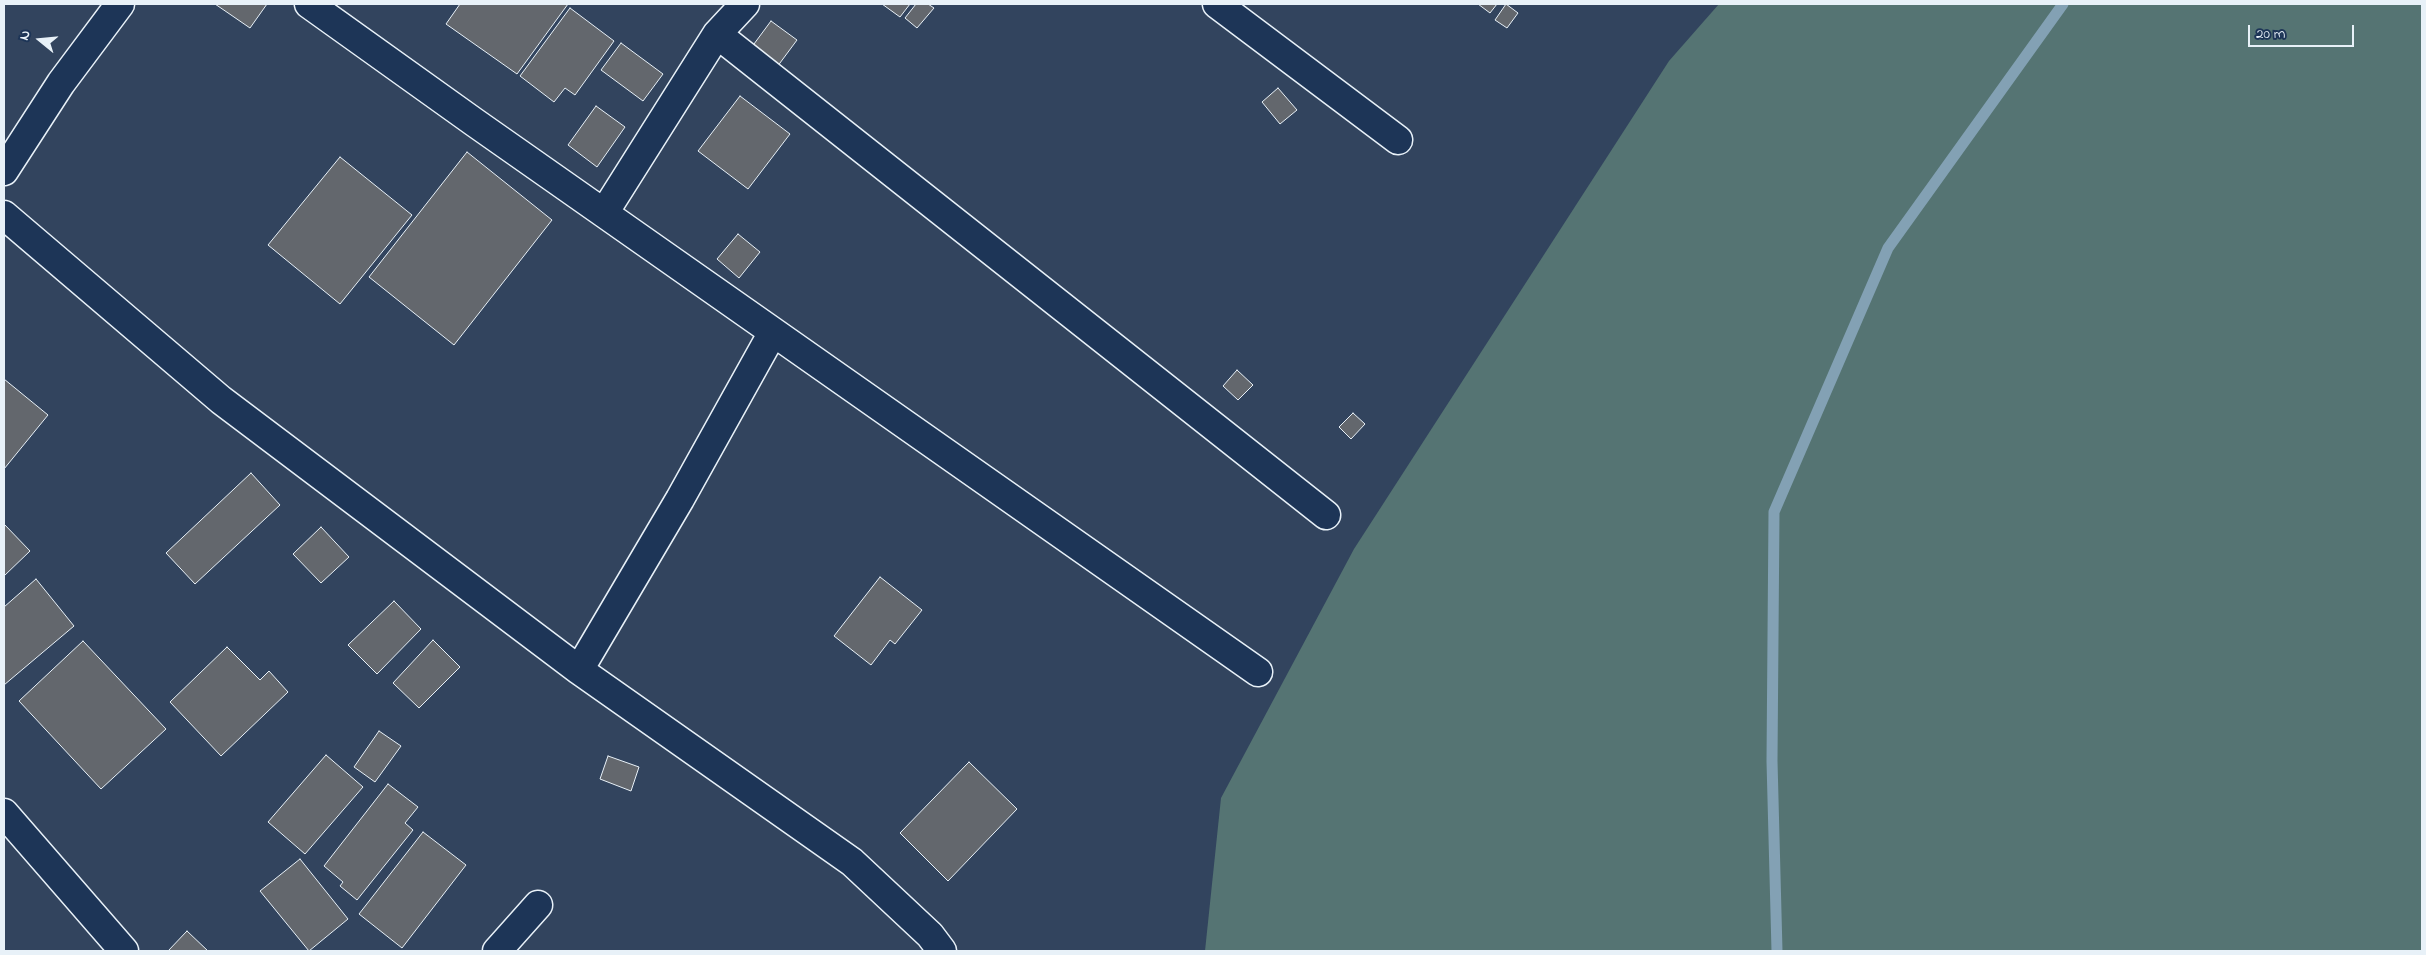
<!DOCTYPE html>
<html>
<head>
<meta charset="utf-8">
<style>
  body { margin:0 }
  #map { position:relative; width:2426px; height:955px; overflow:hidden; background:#32445e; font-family:"Indie Flower",sans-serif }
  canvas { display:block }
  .frame { position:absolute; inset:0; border:5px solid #e8f1f8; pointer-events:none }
  .north { position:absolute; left:15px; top:15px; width:50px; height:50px; -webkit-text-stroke:4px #1d3557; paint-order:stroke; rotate:287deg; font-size:14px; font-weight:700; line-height:20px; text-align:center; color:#e8f1f8 }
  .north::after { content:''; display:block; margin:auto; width:18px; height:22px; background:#e8f1f8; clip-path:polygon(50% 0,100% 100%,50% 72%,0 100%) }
  .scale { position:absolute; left:2248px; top:25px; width:106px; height:22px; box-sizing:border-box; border:2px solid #e8f1f8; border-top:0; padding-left:6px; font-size:15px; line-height:18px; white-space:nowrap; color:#e8f1f8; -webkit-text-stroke:4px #1d3557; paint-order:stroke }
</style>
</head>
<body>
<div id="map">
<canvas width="2426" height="955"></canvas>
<div class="frame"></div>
<div class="north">N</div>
<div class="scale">20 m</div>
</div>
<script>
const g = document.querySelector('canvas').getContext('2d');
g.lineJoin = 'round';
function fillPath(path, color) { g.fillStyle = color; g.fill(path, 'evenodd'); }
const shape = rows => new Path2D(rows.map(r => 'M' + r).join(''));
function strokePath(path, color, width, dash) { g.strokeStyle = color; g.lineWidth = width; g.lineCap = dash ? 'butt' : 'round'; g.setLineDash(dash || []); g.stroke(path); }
fillPath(shape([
  [1719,4,2422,4,2422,951,1205,951,1221,798,1354,549,1669,61]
]), '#557473');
strokePath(shape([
  [1777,951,1772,761,1774,512,1888,248,2063,4]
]), '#83a1b4', 11);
const building = shape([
  [215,4,267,4,250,28,215,4],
  [460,4,568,4,517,74,446,24,460,4],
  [882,4,910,4,900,17,882,4],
  [916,4,928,4,934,8,917,28,905,18,916,4],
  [1478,4,1497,4,1490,13,1478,4],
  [1506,4,1518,13,1507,28,1495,20,1506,4],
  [570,8,614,41,575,95,565,88,554,102,520,76,570,8],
  [771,21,797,40,777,67,751,48,771,21],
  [621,43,663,74,643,101,601,70,621,43],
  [1278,88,1297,110,1280,124,1262,102,1278,88],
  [740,96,790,134,748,189,698,151,740,96],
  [596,106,625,127,597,167,568,145,596,106],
  [467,152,552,220,454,345,369,277,467,152],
  [340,157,412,215,340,304,268,245,340,157],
  [738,234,760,252,739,278,717,259,738,234],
  [1237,370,1253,385,1238,400,1223,386,1237,370],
  [4,379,48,415,4,469,4,379],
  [1353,413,1365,424,1351,439,1339,427,1353,413],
  [251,473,280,505,195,584,166,553,251,473],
  [4,524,30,551,4,576,4,524],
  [321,527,349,557,321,583,293,554,321,527],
  [880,577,922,610,895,644,890,640,871,665,834,636,880,577],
  [36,579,74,626,4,685,4,607,36,579],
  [394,601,421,629,377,674,348,645,394,601],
  [433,640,460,667,419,708,393,683,433,640],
  [83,641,166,729,101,789,19,701,83,641],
  [227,647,260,680,269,671,288,692,221,756,170,702,227,647],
  [379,731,401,746,375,782,354,767,379,731],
  [326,755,363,787,305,854,268,822,326,755],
  [608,756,639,767,631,791,600,779,608,756],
  [969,762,1017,809,948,881,900,833,969,762],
  [388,784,418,807,405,823,413,830,357,900,340,886,343,882,324,866,388,784],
  [423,832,466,865,402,948,359,914,423,832],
  [300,859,348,919,309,951,260,891,300,859],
  [187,931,208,951,168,951,187,931]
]);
fillPath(building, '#63676d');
strokePath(building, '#e8f1f8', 1);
const minor = shape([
  [309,4,474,122,1258,672],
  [1217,4,1398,140],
  [717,34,1326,515],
  [4,171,61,83,120,4],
  [604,213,717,34,745,4],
  [4,215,221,400,579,670,852,862,930,935,942,951],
  [579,670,680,499,773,332],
  [4,813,124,951],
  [497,951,538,905]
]);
strokePath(minor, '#e8f1f8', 31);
strokePath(minor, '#1d3557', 28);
</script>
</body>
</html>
